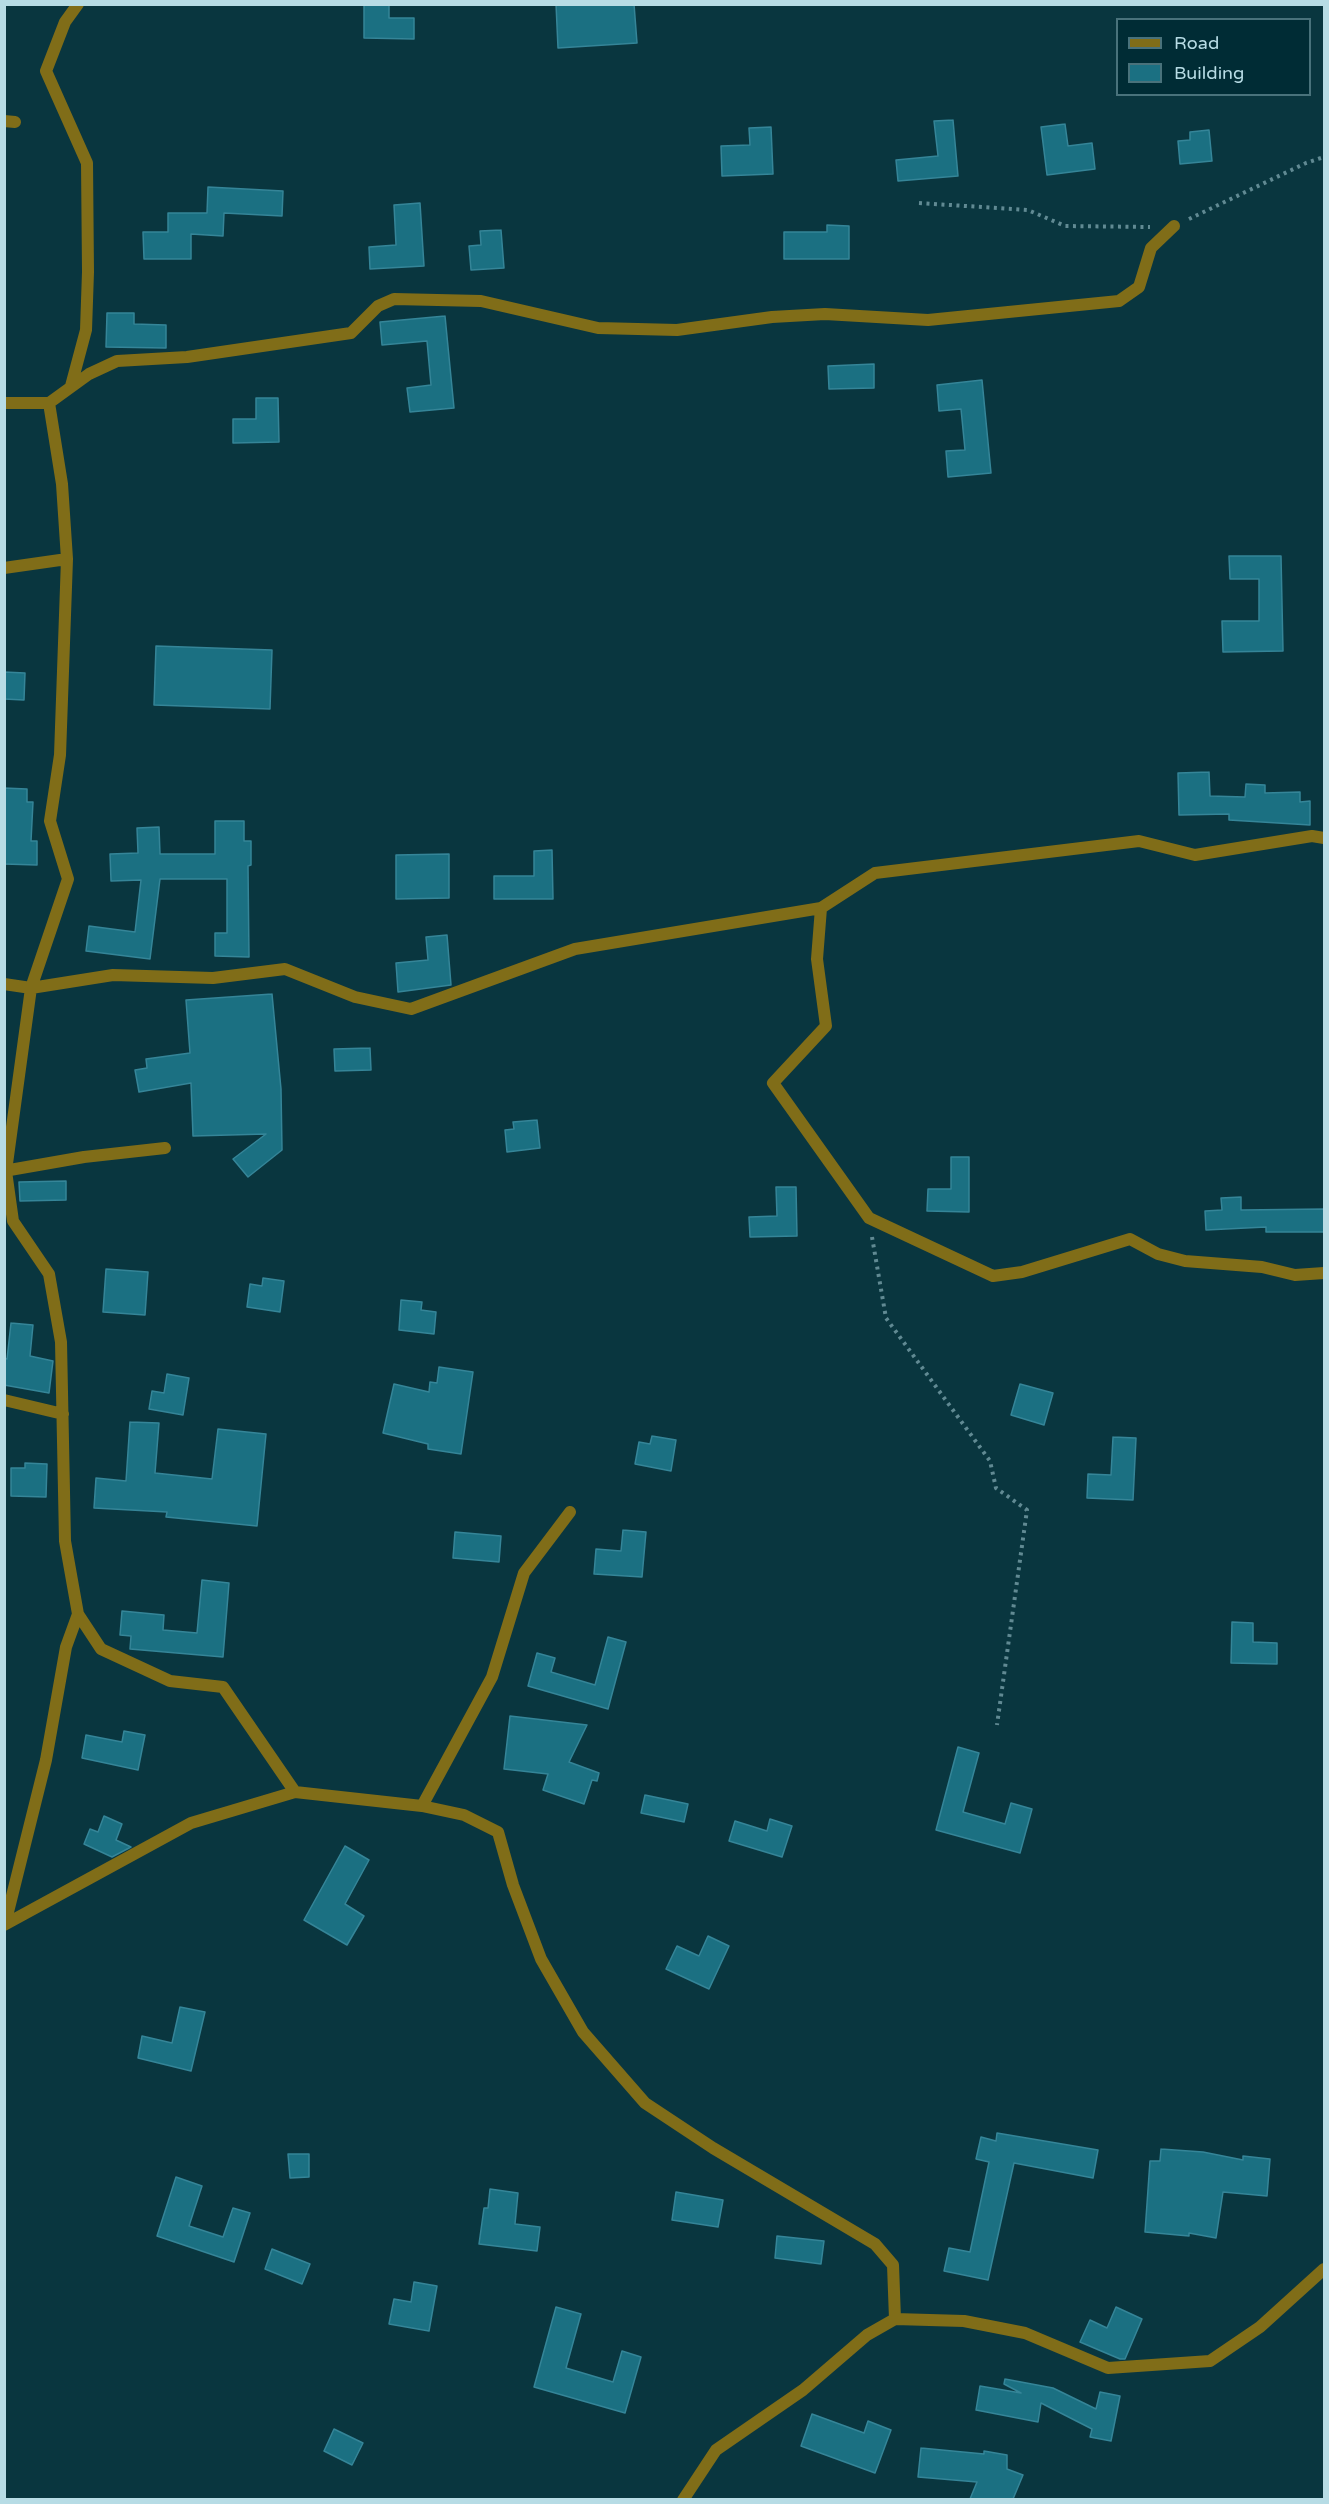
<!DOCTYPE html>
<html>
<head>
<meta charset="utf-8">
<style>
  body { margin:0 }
  #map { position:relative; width:1329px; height:2504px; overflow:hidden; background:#09363f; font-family:"Varela Round",sans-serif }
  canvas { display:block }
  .frame { position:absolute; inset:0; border:6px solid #b7dce5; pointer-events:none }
  .legend { position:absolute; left:1116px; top:18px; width:195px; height:78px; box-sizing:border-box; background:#002c35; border:2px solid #49727b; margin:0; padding:8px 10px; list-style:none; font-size:18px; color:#b7dce5 }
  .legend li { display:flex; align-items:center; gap:12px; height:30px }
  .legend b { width:30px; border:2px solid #49727b }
</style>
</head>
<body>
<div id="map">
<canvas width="1329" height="2504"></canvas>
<div class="frame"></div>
<ul class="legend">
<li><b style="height:8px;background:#806d18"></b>Road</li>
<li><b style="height:16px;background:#1b7082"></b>Building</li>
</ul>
</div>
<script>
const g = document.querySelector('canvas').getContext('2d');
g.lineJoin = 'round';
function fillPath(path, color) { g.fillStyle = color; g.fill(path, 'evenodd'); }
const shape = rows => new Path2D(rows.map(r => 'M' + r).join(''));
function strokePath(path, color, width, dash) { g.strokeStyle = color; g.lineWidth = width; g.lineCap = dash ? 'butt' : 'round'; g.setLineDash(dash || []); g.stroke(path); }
const building = shape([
  [364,4,389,4,389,18,414,18,414,39,364,38,364,4],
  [556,4,634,4,637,43,558,48,556,4],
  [953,120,958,176,898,181,896,160,938,156,934,121,953,120],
  [1065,124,1068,146,1092,143,1095,169,1047,175,1041,127,1065,124],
  [771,127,773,174,722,176,721,146,750,145,749,128,771,127],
  [1209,130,1212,161,1180,164,1178,141,1190,140,1190,132,1209,130],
  [208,187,283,191,282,216,224,213,223,236,191,234,191,259,144,259,143,232,168,232,168,213,207,213,208,187],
  [420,203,424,266,370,269,369,247,396,245,394,205,420,203],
  [827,225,849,226,849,259,784,259,784,232,827,232,827,225],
  [501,230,504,268,471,270,469,246,481,245,480,231,501,230],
  [107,313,134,313,134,324,166,325,166,348,106,347,107,313],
  [445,316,454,408,410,412,407,388,431,385,427,341,382,345,380,322,445,316],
  [874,364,874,388,829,389,828,366,874,364],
  [982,380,991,473,948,477,946,451,965,450,961,409,939,411,937,385,982,380],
  [256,398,278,398,279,442,233,443,233,419,256,419,256,398],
  [1229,556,1281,556,1283,651,1223,652,1222,621,1259,621,1259,579,1230,579,1229,556],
  [156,646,272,650,270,709,154,705,156,646],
  [4,672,25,673,24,700,4,699,4,672],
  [1209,772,1210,796,1245,797,1246,784,1265,785,1265,793,1300,792,1300,802,1310,801,1310,825,1229,820,1229,814,1179,815,1178,773,1209,772],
  [4,788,27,789,27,802,33,802,31,841,37,841,37,865,4,864,4,788],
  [215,821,244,821,244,841,251,841,251,865,248,866,249,957,215,956,215,933,227,933,227,879,160,879,150,959,86,951,89,926,135,932,141,880,111,881,110,854,138,853,137,828,159,827,160,854,215,854,215,821],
  [552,850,553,899,494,899,494,876,534,876,534,851,552,850],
  [449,854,449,898,396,899,396,855,449,854],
  [447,935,451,985,398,992,396,963,428,960,426,937,447,935],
  [272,994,281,1089,282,1150,248,1177,233,1159,266,1134,193,1136,191,1083,139,1092,135,1070,147,1068,146,1059,190,1053,186,1000,272,994],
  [370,1048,371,1070,335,1071,334,1049,370,1048],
  [537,1120,540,1148,507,1152,505,1130,514,1129,513,1122,537,1120],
  [951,1157,969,1157,969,1212,927,1211,928,1189,951,1189,951,1157],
  [66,1181,66,1200,20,1201,19,1182,66,1181],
  [776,1187,796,1187,797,1236,750,1237,749,1217,777,1216,776,1187],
  [1241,1197,1241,1210,1324,1209,1324,1232,1266,1232,1266,1227,1206,1230,1205,1211,1222,1210,1221,1198,1241,1197],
  [106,1269,148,1272,145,1315,103,1312,106,1269],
  [263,1278,284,1281,280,1312,247,1307,250,1284,262,1286,263,1278],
  [401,1300,422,1302,421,1310,436,1312,434,1334,399,1330,401,1300],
  [11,1323,33,1325,30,1356,53,1361,49,1393,4,1385,4,1358,7,1359,11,1323],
  [439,1367,473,1372,461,1454,428,1449,428,1444,383,1433,394,1384,429,1392,430,1382,437,1383,439,1367],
  [167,1374,189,1378,183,1415,149,1409,152,1391,164,1393,167,1374],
  [1020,1384,1053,1393,1044,1425,1011,1415,1020,1384],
  [130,1422,159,1423,155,1473,212,1479,218,1429,266,1434,257,1526,166,1517,167,1512,94,1508,96,1478,126,1481,130,1422],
  [652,1436,676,1440,671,1471,635,1464,639,1442,650,1444,652,1436],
  [1113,1437,1136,1438,1133,1500,1087,1498,1088,1474,1111,1475,1113,1437],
  [25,1463,47,1464,46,1497,11,1496,11,1468,25,1468,25,1463],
  [623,1530,646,1532,642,1577,594,1574,596,1549,621,1551,623,1530],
  [455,1532,501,1536,499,1562,453,1558,455,1532],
  [202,1580,229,1583,223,1657,130,1649,131,1636,120,1635,122,1611,164,1615,163,1630,197,1633,202,1580],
  [1232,1622,1253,1623,1253,1642,1277,1643,1277,1664,1231,1663,1232,1622],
  [608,1637,626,1642,608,1709,528,1686,537,1653,555,1658,551,1672,595,1685,608,1637],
  [510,1716,587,1725,569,1762,599,1773,597,1781,592,1780,584,1804,543,1790,548,1774,504,1769,510,1716],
  [124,1731,145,1735,138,1770,82,1758,86,1735,122,1742,124,1731],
  [958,1747,979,1753,963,1812,1005,1824,1011,1803,1032,1809,1020,1853,936,1830,958,1747],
  [645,1795,688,1804,684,1822,641,1813,645,1795],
  [104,1816,122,1824,116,1840,131,1847,112,1857,84,1844,90,1829,98,1832,104,1816],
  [770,1819,792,1826,782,1857,729,1841,735,1821,767,1831,770,1819],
  [345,1846,369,1860,345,1904,364,1916,347,1945,304,1920,345,1846],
  [708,1936,729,1946,709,1989,666,1969,677,1946,699,1956,708,1936],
  [180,2007,205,2012,191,2071,138,2058,142,2036,172,2043,180,2007],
  [997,2133,1098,2150,1093,2178,1014,2163,988,2280,944,2271,949,2248,970,2252,989,2162,976,2159,981,2137,996,2141,997,2133],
  [1161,2149,1203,2152,1243,2160,1243,2156,1270,2159,1267,2196,1223,2192,1216,2238,1189,2233,1189,2236,1145,2232,1150,2161,1160,2161,1161,2149],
  [288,2154,309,2154,309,2177,290,2178,288,2154],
  [176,2177,202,2186,189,2226,223,2237,233,2208,250,2213,234,2262,157,2236,176,2177],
  [490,2189,518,2193,515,2224,540,2227,537,2251,479,2244,484,2208,488,2208,490,2189],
  [676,2192,723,2200,718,2227,672,2220,676,2192],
  [777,2236,824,2241,821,2264,775,2258,777,2236],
  [272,2249,310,2264,302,2284,265,2269,272,2249],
  [414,2282,437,2286,429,2331,389,2324,394,2299,411,2302,414,2282],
  [556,2307,581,2314,566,2368,613,2382,622,2351,641,2357,625,2413,534,2387,556,2307],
  [1116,2307,1142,2319,1125,2359,1120,2359,1080,2342,1090,2320,1107,2328,1116,2307],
  [1005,2379,1053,2388,1096,2409,1100,2392,1120,2396,1111,2441,1090,2437,1092,2429,1041,2403,1038,2422,976,2410,980,2386,1021,2393,1004,2384,1005,2379],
  [812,2414,864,2433,868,2421,891,2430,875,2473,801,2446,812,2414],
  [334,2429,363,2443,352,2465,324,2451,334,2429],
  [921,2448,984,2454,984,2451,1007,2455,1007,2469,1023,2475,1013,2499,970,2499,977,2482,918,2477,921,2448]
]);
fillPath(building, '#1b7082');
strokePath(building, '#358598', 1.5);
strokePath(shape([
  [919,203,1028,210,1065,226,1150,227],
  [1189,219,1306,163,1324,157],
  [872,1237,886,1318,990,1461,996,1488,1027,1510,997,1725]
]), '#618a93', 4, [3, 4.5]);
strokePath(shape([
  [4,121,15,122],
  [71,386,86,330,88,272,87,163,46,71,65,22,78,4],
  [4,403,49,403,89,374,117,361,187,357,351,333,378,306,394,299,481,301,598,328,677,330,772,317,825,314,928,320,1119,301,1139,287,1151,248,1174,226],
  [4,568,67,559],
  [821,908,817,959,826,1026,773,1083,869,1218,993,1276,1022,1272,1130,1239,1158,1254,1185,1261,1262,1267,1295,1275,1324,1273],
  [4,984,31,988,113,975,213,978,285,969,355,997,411,1009,575,949,821,908,875,873,1139,841,1195,855,1312,836,1324,838],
  [4,1171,84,1157,165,1148],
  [4,1400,63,1414],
  [78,1614,101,1649,170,1681,223,1687,295,1792],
  [422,1806,492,1677,524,1573,570,1512],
  [5,1924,46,1760,66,1647,78,1614,65,1541,61,1342,49,1274,13,1221,6,1171,31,988,68,879,50,821,60,755,67,559,62,484,49,403],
  [4,1925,191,1823,295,1792,422,1806,464,1815,498,1832,513,1885,541,1959,583,2032,645,2103,713,2148,875,2244,893,2265,895,2319],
  [683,2500,716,2450,803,2390,867,2335,895,2319,964,2321,1025,2333,1108,2368,1210,2361,1260,2327,1324,2269]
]), '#806d18', 12);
</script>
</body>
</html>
